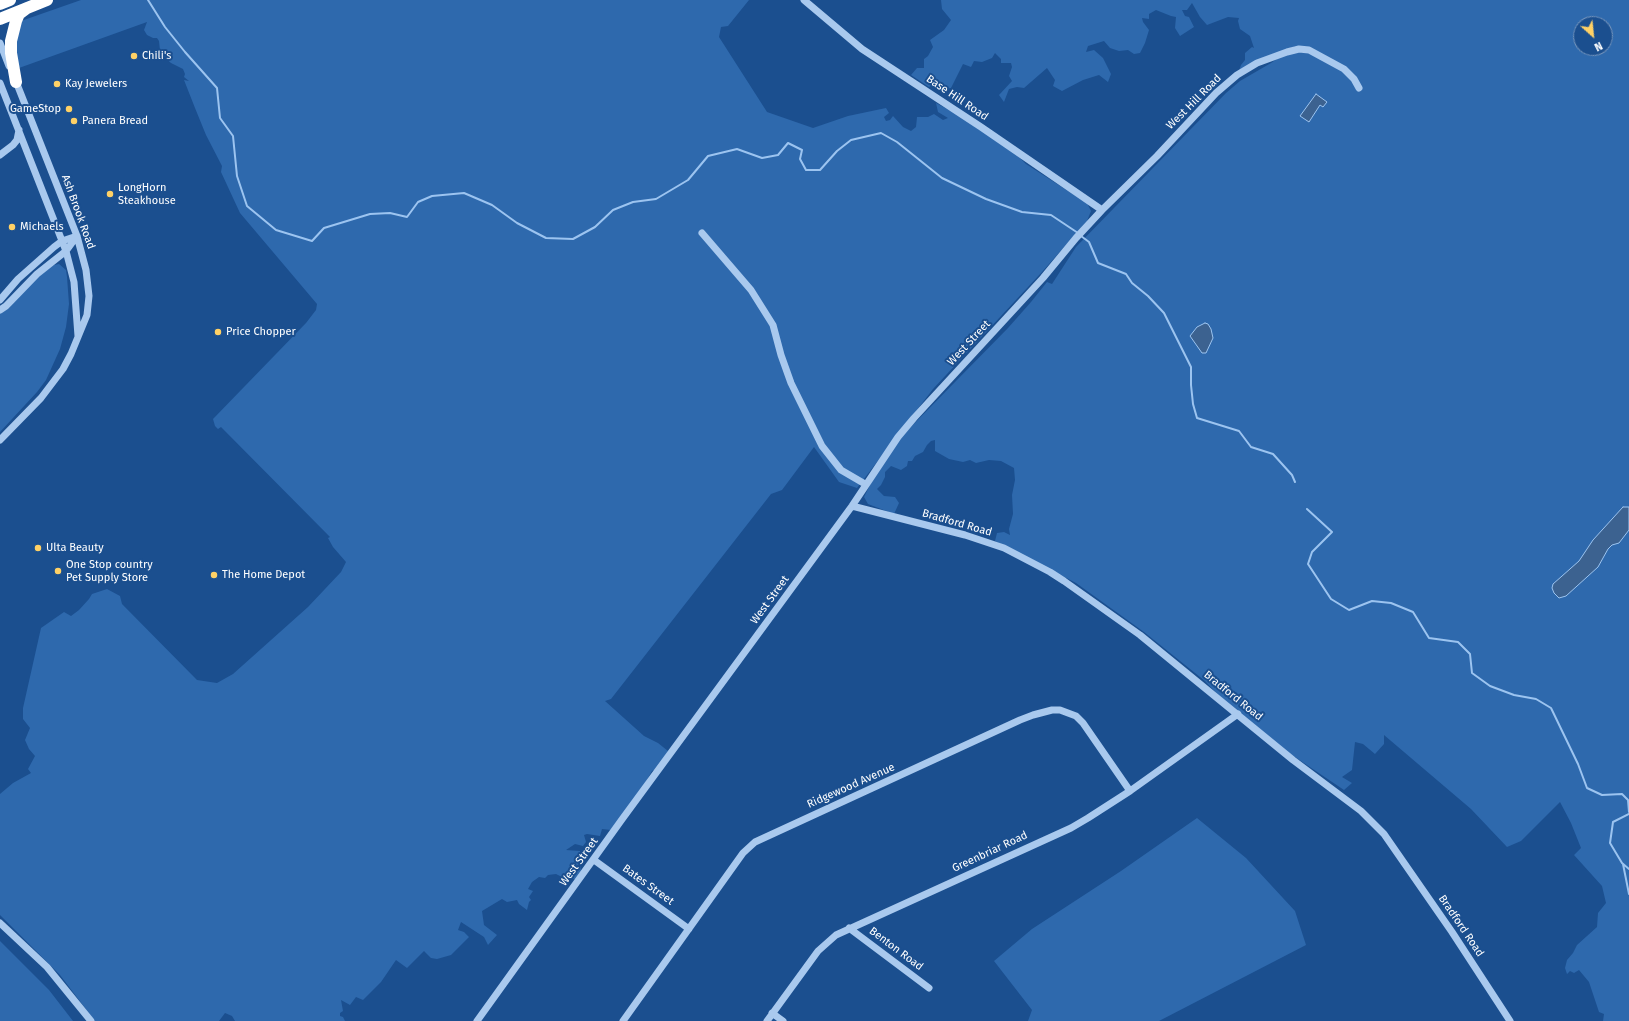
<!DOCTYPE html>
<html>
<head>
<meta charset="utf-8">
<style>
  body { margin:0 }
  #map { position:relative; width:1629px; height:1021px; overflow:hidden; background:#1b4f8f; font-family:"Fira Sans",sans-serif }
  canvas { display:block }
  .north { position:absolute; left:1573px; top:16px; width:40px; height:40px; box-sizing:border-box; background:#1b4f8f; border:1px solid #7695bc; border-radius:50%; rotate:153deg; font-size:11px; font-weight:700; line-height:16px; text-align:center; color:#fff }
  .north::after { content:''; display:block; margin:auto; width:14px; height:18px; background:#ffd166; clip-path:polygon(50% 0,100% 100%,50% 72%,0 100%) }
</style>
</head>
<body>
<div id="map">
<canvas width="1629" height="1021"></canvas>
<div class="north">N</div>
</div>
<script>
const g = document.querySelector('canvas').getContext('2d');
g.lineJoin = 'round';
function fillPath(path, color) { g.fillStyle = color; g.fill(path, 'evenodd'); }
const shape = rows => new Path2D(rows.map(r => 'M' + r).join(''));
function strokePath(path, color, width, dash) { g.strokeStyle = color; g.lineWidth = width; g.lineCap = dash ? 'butt' : 'round'; g.setLineDash(dash || []); g.stroke(path); }
function label(font, color, halo, rows, align = 'center') {
  g.font = font + ' "Fira Sans",sans-serif'; g.lineWidth = 4; g.setLineDash([]); g.textBaseline = 'middle'; g.strokeStyle = halo; g.fillStyle = color; for (const [text, x, y, turn = 0] of rows) {
    g.save(); g.translate(x, y); g.rotate((+turn || 0) * Math.PI / 180); g.textAlign = isNaN(turn) ? turn : align; if (halo) g.strokeText(text, 0, 0); g.fillText(text, 0, 0); g.restore();
  }
}
fillPath(shape([
  [81,0,749,0,728,26,721,27,719,37,767,112,813,128,848,116,886,108,889,113,884,117,886,121,890,120,893,116,903,127,911,131,916,127,917,117,928,117,934,114,943,120,948,118,938,112,936,103,962,117,1016,154,1026,164,1079,198,1087,203,1091,211,1087,221,1042,272,933,389,857,488,839,482,814,447,782,490,771,494,611,699,605,701,644,736,658,743,668,751,658,768,652,771,638,795,611,830,602,829,600,836,587,834,584,835,586,842,583,846,575,844,566,850,580,851,581,873,577,879,566,879,556,874,548,875,545,878,539,877,532,882,528,889,533,891,529,897,531,900,529,902,527,910,519,904,517,900,507,902,502,899,482,911,484,925,497,935,488,945,484,937,461,922,458,930,464,932,469,937,451,955,437,959,431,958,424,951,407,968,396,960,381,982,363,1000,356,997,350,1005,341,1000,343,1011,340,1013,340,1016,343,1017,345,1021,235,1021,232,1016,225,1013,219,1021,95,1021,60,975,0,915,0,794,13,783,31,773,28,769,35,756,29,749,25,740,30,728,23,719,23,708,41,628,64,612,71,616,79,610,89,599,92,594,107,589,120,596,122,604,197,680,217,683,233,674,308,607,341,572,346,562,333,547,328,538,330,537,221,427,218,429,215,426,213,419,306,323,316,310,317,304,240,213,221,172,222,166,206,135,195,108,184,80,189,81,184,77,185,74,183,69,171,63,163,56,160,51,159,41,157,38,153,38,147,35,144,30,147,22,19,68,15,49,17,29,21,21],
  [941,0,1629,0,1629,1021,1603,1021,1604,1014,1599,1012,1589,982,1579,970,1574,973,1570,971,1567,974,1565,968,1567,960,1573,953,1577,945,1597,927,1598,913,1606,903,1602,886,1574,855,1581,848,1571,823,1560,802,1521,841,1507,847,1471,809,1384,735,1384,744,1375,754,1363,744,1355,742,1352,770,1342,777,1352,783,1344,790,1289,753,1220,697,1205,681,1144,632,1076,583,995,541,997,533,1004,532,1010,535,1009,529,1013,514,1012,495,1015,480,1014,468,1001,461,989,460,976,463,970,460,963,462,949,459,935,451,935,440,931,441,927,445,923,452,915,456,912,461,908,461,907,466,901,470,891,466,885,472,885,477,881,485,877,489,884,496,895,497,899,503,894,514,868,504,864,497,872,481,902,436,1008,328,1031,302,1047,282,1052,284,1076,247,1226,93,1240,81,1271,63,1296,46,1260,59,1239,71,1241,65,1245,60,1245,53,1252,47,1254,48,1250,36,1240,29,1238,21,1239,18,1228,17,1207,25,1200,17,1192,3,1187,10,1182,10,1185,16,1189,17,1194,27,1180,36,1175,28,1176,17,1171,16,1156,10,1149,14,1149,19,1142,18,1143,22,1149,30,1145,43,1140,53,1134,54,1128,50,1119,51,1110,48,1104,41,1088,46,1086,52,1094,50,1103,58,1111,74,1108,82,1099,75,1083,80,1062,91,1053,86,1055,80,1047,68,1024,88,1017,87,1009,89,1004,102,999,95,1012,81,1009,76,1012,67,1011,63,1001,63,1001,59,995,53,992,58,982,62,974,61,971,67,963,64,951,88,944,89,936,82,929,87,911,75,917,68,924,68,924,59,928,56,933,47,930,40,944,30,951,20,942,9],
  [1581,24,1605,24,1605,48,1581,48],
  [59,264,66,270,67,277,69,304,66,327,60,349,46,380,37,392,0,432,0,312,9,308,19,296,44,272,54,265],
  [1197,818,1246,858,1295,911,1306,945,1159,1021,1028,1021,1032,1010,994,961,1032,929,1121,871],
  [0,941,49,990,73,1021,0,1021]
]), '#2e69ad');
const water = shape([
  [1316,94,1327,102,1323,107,1320,105,1309,122,1300,116,1316,94],
  [1205,323,1208,324,1211,329,1213,338,1206,353,1202,353,1190,336,1197,327,1205,323],
  [1623,507,1629,507,1629,530,1619,543,1612,545,1608,549,1598,567,1566,596,1559,598,1554,593,1552,588,1553,584,1579,561,1593,540,1623,507]
]);
fillPath(water, '#3c6290');
strokePath(water, '#9cc4f0', 1);
strokePath(shape([
  [148,0,165,27,185,52,217,88,220,118,233,136,237,176,247,206,276,230,312,241,324,228,370,214,390,213,407,217,418,202,432,196,464,193,492,205,517,223,546,238,573,239,595,227,613,210,633,202,656,199,688,180,708,156,737,149,762,158,778,155,788,143,802,150,800,159,806,170,820,170,837,151,851,140,881,133,897,142,942,178,986,199,1022,212,1051,215,1078,233],
  [1081,236,1089,242,1098,263,1126,274,1132,283,1148,296,1164,313,1191,367,1191,385,1193,404,1197,418,1239,431,1251,447,1273,454,1292,475,1295,482],
  [1307,509,1332,532,1312,552,1308,564,1331,599,1349,610,1372,601,1391,603,1413,612,1429,638,1458,642,1470,654,1472,673,1490,686,1514,695,1536,699,1551,708,1578,764,1587,788,1602,795,1622,794,1628,800,1629,812],
  [1629,814,1613,822,1610,843,1622,863,1629,869],
  [1623,864,1629,894]
]), '#9cc4f0', 2);
strokePath(shape([
  [804,0,862,49,981,127,1102,210],
  [0,43,9,66],
  [0,83,66,251,74,282,78,336],
  [0,155,13,145,17,140,19,130],
  [702,233,751,290,773,325,781,355,791,383,822,446,841,470,865,484],
  [0,300,18,279,54,247,62,241,77,236],
  [0,310,6,306,37,274,66,251,77,236],
  [0,440,41,398,63,369,71,354,87,315,89,296,86,270,77,236,15,79],
  [852,506,965,535,1004,548,1050,572,1064,581,1140,635,1293,760,1361,811,1384,834,1452,932,1510,1021],
  [594,860,689,929],
  [0,923,47,967,91,1021],
  [849,928,929,988],
  [772,1013,783,1021],
  [477,1021,623,818,852,506,898,437,914,418,1043,278,1076,238,1102,210,1157,156,1216,93,1237,75,1257,63,1287,52,1299,49,1309,50,1344,69,1354,79,1359,88],
  [623,1021,743,853,755,842,1020,720,1033,715,1052,710,1060,710,1076,716,1083,723,1130,791],
  [767,1021,818,951,836,935,1071,828,1088,818,1130,791,1238,714]
]), '#a9c9ee', 7);
strokePath(shape([
  [0,4,10,0],
  [0,19,47,0],
  [16,82,11,53,11,41,16,21,19,14,27,8]
]), '#fff', 12);
for (const [x, y, r, color] of [
  [134,56,4,"#ffd166"],
  [57,84,4,"#ffd166"],
  [69,109,4,"#ffd166"],
  [74,121,4,"#ffd166"],
  [110,194,4,"#ffd166"],
  [12,227,4,"#ffd166"],
  [218,332,4,"#ffd166"],
  [38,548,4,"#ffd166"],
  [58,571,4,"#ffd166"],
  [214,575,4,"#ffd166"]
]) { const dot = new Path2D(); dot.arc(x, y, r, 0, 2 * Math.PI); g.fillStyle = color; g.fill(dot); strokePath(dot, '#1b4f8f', 1.5); }
label('11px', '#fff', '#1b4f8f', [
  ["Chili's",142,56],
  ["Kay Jewelers",65,84],
  ["GameStop",61,109,"right"],
  ["Panera Bread",82,121],
  ["LongHorn",118,188],
  ["Steakhouse",118,201],
  ["Michaels",20,227],
  ["Price Chopper",226,332],
  ["Ulta Beauty",46,548],
  ["One Stop country",66,565],
  ["Pet Supply Store",66,578],
  ["The Home Depot",222,575]
], 'left');
label('11px', '#fff', '#1b4f8f', [
  ["Base Hill Road",957,98,34],
  ["West Hill Road",1194,102,-45],
  ["Ash Brook Road",78,212,70],
  ["West Street",969,343,-47],
  ["Bradford Road",957,523,16],
  ["West Street",770,600,-54],
  ["Bradford Road",1233,696,39],
  ["Ridgewood Avenue",851,786,-24],
  ["Greenbriar Road",990,852,-25],
  ["West Street",579,862,-54],
  ["Bates Street",648,885,36],
  ["Bradford Road",1461,926,56],
  ["Benton Road",896,949,37]
]);
</script>
</body>
</html>
